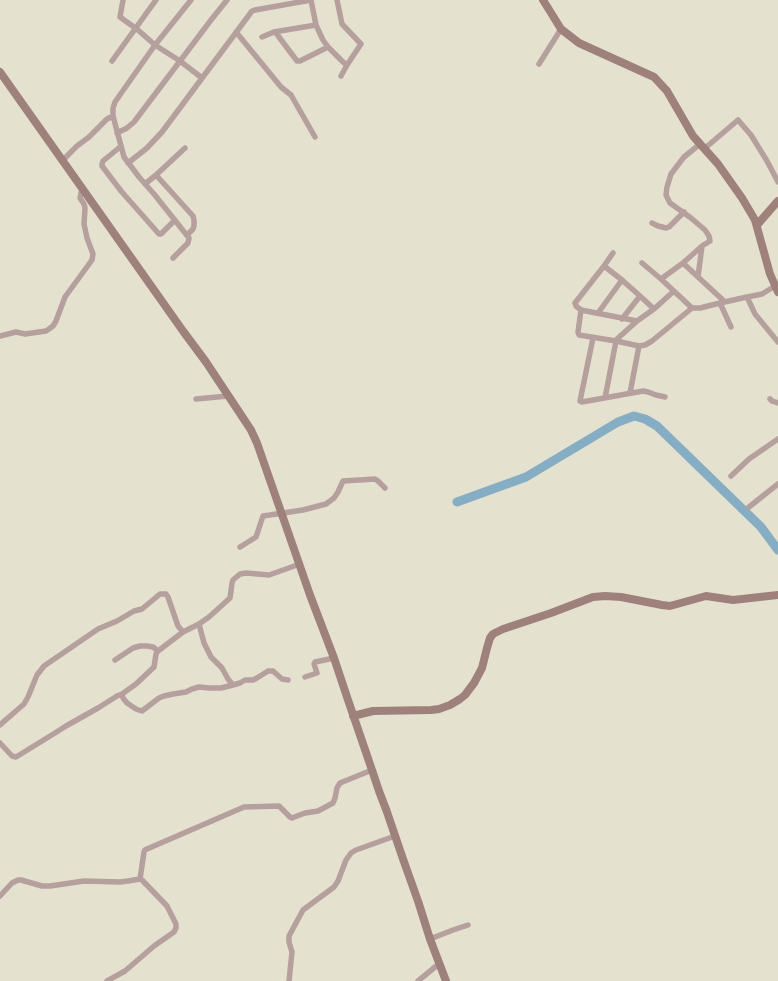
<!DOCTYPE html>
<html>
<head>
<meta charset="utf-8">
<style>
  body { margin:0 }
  canvas { display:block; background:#e5e1cf }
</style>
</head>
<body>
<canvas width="778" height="981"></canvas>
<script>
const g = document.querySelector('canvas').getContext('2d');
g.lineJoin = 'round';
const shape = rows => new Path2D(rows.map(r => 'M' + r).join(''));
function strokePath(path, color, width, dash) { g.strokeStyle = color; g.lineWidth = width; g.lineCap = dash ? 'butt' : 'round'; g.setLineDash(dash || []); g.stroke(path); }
strokePath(shape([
  [457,502,526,477,618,422,634,416,645,419,657,426,761,527,778,550]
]), '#85aec5', 9);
strokePath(shape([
  [123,0,120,17,138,30,155,45,180,61,202,78],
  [311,0,316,25,323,40,328,47,343,62,347,65,361,44,342,24,337,0],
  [236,32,281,87,291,95,315,137],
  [274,32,276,33,297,61,300,61,328,47],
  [262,37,274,32,316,25],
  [112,61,156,0],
  [539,64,561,29],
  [341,76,347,65],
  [113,116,113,108,115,102,155,45,191,0],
  [117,133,127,128,134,122,211,20,227,0],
  [700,144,684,157,671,174,667,187,666,195,670,203,691,218,705,230,709,236,710,241,702,246,698,277,725,302],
  [120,147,103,161,102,164,102,166,121,191,159,234,161,234,175,220],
  [704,149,738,120,751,135,767,161,778,182],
  [62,161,77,146,89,137,107,119,113,116,124,157,139,177,154,194,189,238,188,243,173,258],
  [128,163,147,148,162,132,252,11,255,10,311,0],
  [156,175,193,216,194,220,194,226,193,229,187,235],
  [145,184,156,175,185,148],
  [652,223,658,226,666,228,669,227,684,212],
  [642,263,661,279],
  [683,263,702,246],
  [604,266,613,253],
  [698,277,683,263,661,279,692,308,700,308,720,303],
  [775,286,762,294,747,297,755,314,778,342],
  [581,310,576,306,575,303,604,266,622,280],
  [598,313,622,280,640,296],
  [622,319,640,296,654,309],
  [637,321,581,310,578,332,579,335,616,341,639,346],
  [731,327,720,303,747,297],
  [0,336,16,332,25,334,46,331,49,329,53,326,56,321,65,297,92,260,93,254,87,238,84,224,85,208,84,204,80,198,81,193,83,189],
  [593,338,580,401,582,402,643,391,648,392,656,395,665,397],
  [630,393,639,346,645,345,652,341,692,308],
  [605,398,616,341,617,339,637,321,654,309,674,291],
  [196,399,228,396],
  [770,399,772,401,778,403],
  [731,476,749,459,778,439],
  [749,507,778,484],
  [240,547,256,537,263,516,303,510,326,504,334,498,338,492,343,481,375,479,378,481,385,488],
  [115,660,133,648,140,646,147,646,153,647,158,651],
  [305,677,317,673,314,664,315,662,334,658],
  [233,685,240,683,245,680,253,680,257,678,268,671,273,671,282,679,288,680],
  [122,694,123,698,127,703,136,709,142,711,159,698,164,696,173,694,186,692,192,689,199,687,209,688,221,688,233,685,228,679,222,668,211,657,204,643,199,624],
  [0,725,24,704,28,697,37,675,44,666,98,629,117,621,134,611,142,609,160,594,166,594,168,597,178,626,183,632],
  [0,743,12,756,16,757,55,733,66,726,98,708,117,696,122,694,136,684,154,667,156,654,158,651,183,632,199,624,209,617,230,598,231,591,232,583,233,580,240,574,246,573,269,575,300,564],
  [140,879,144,852,145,850,147,849,244,807,279,806,290,817,292,818,305,813,318,811,333,803,335,798,337,788,340,783,372,770],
  [0,896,12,883,18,880,21,880,42,886,50,886,84,881,120,882,128,881,140,879,142,880,167,906,176,924,176,928,174,932,154,946,125,971,107,981],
  [430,939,453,930,468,925],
  [289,981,292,952,289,942,289,936,303,910,334,887,338,881,346,860,351,853,356,850,395,836],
  [418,981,440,963]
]), '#b5a09d', 5.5);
strokePath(shape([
  [543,0,561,29,579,43,654,77,667,91,693,136,718,164,742,198,755,220,770,274,778,292],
  [0,72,183,331,206,362,251,430,257,443,310,595,334,658,348,700,372,770,379,791,387,812,403,859,418,901,430,939,446,981],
  [757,225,778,201],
  [353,716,373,711,431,710,439,709,450,705,460,699,465,695,474,683,482,668,487,648,490,638,493,634,503,629,551,613,593,597,605,596,621,597,662,605,670,606,706,596,733,600,778,595]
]), '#9f817c', 8);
</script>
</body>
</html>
